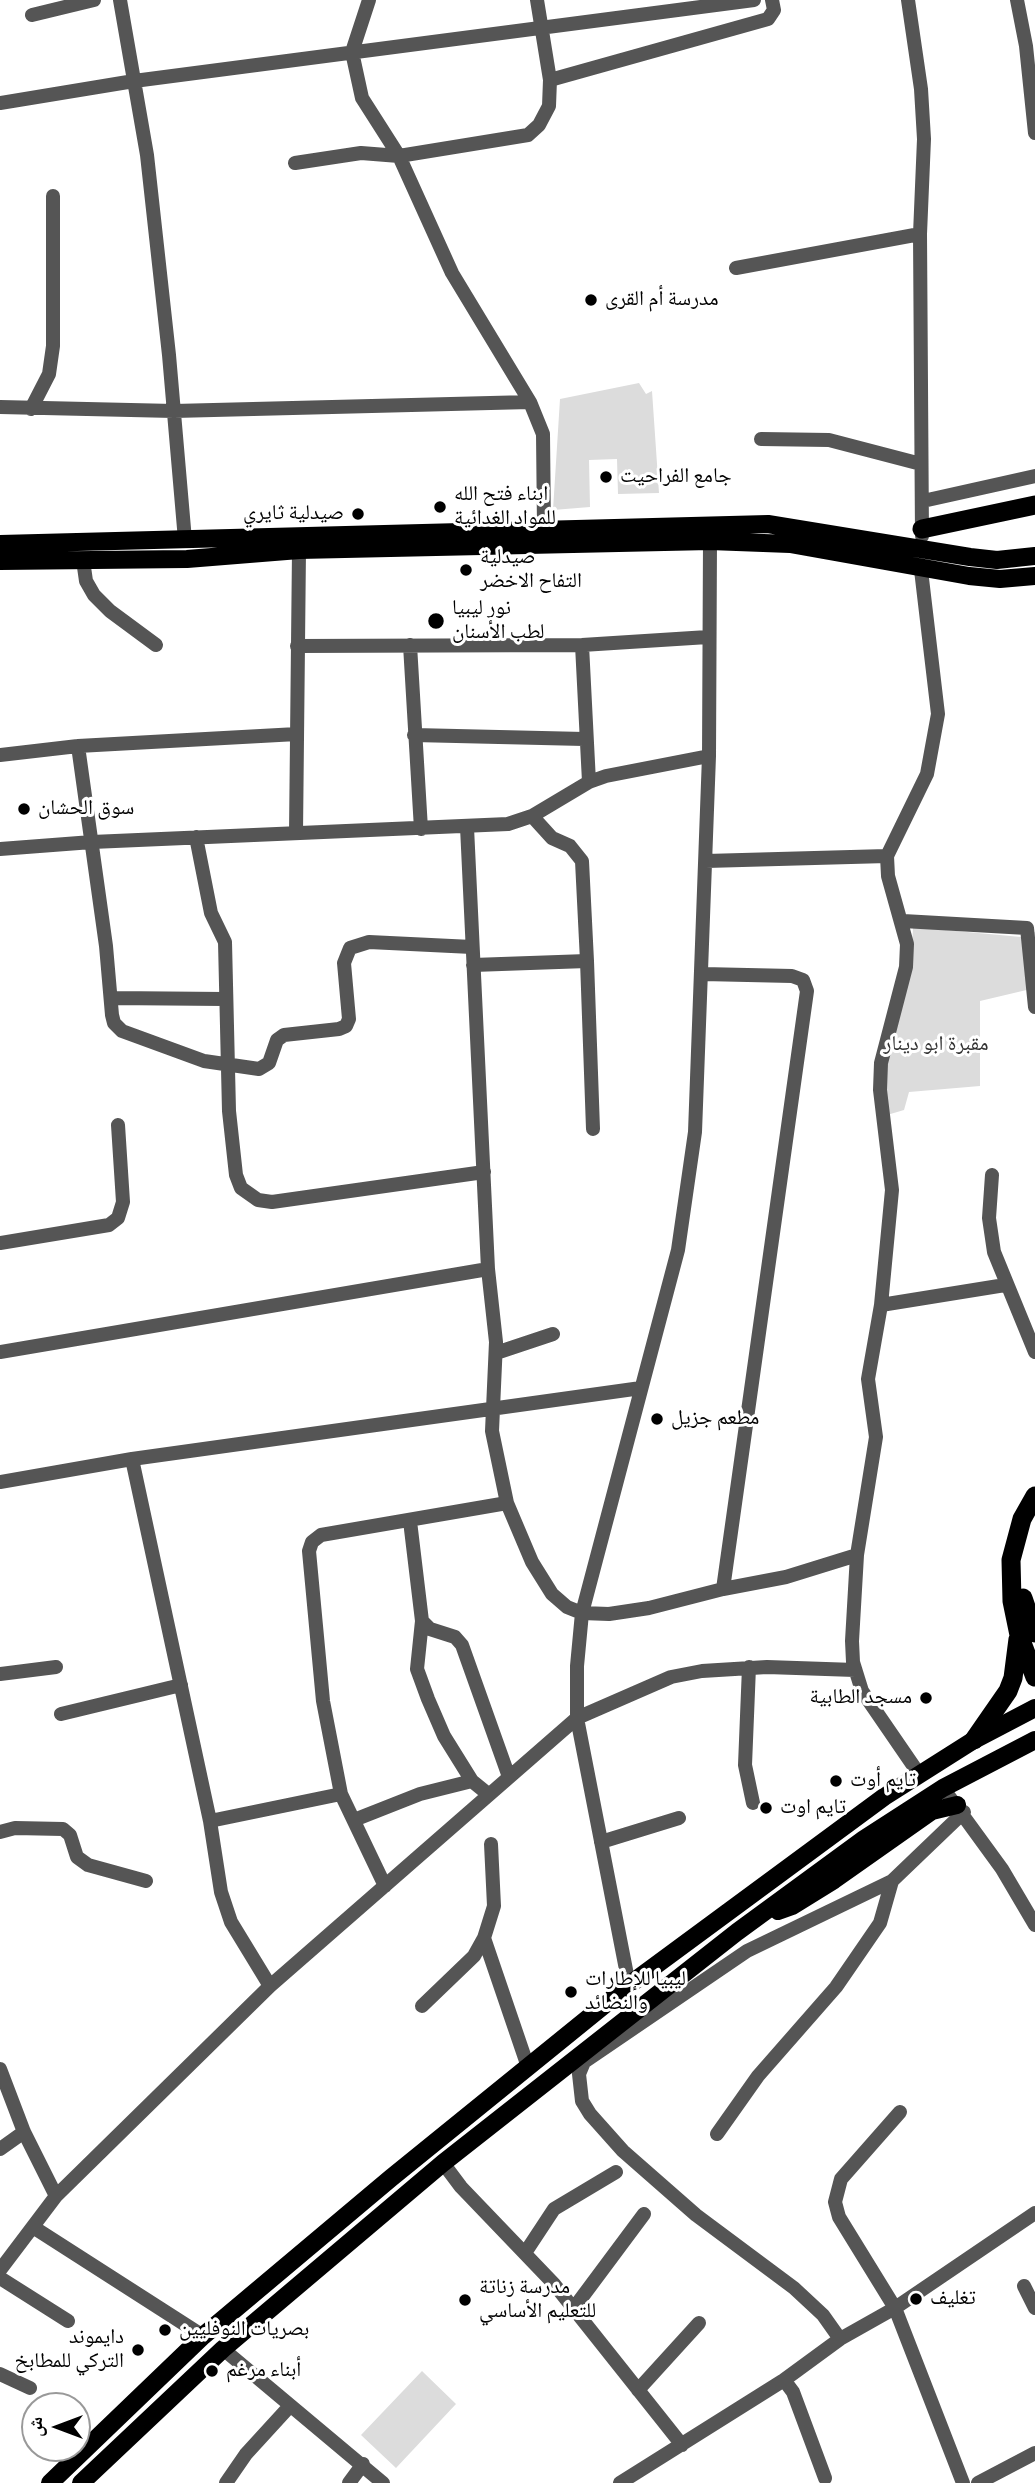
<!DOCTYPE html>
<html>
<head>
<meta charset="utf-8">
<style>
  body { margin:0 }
  #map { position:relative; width:1035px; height:2483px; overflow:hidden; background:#fff; font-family:"Source Sans 3","Noto Naskh Arabic",sans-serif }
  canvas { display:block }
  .north { position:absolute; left:21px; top:2392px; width:70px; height:70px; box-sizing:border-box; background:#fff; border:2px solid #999; border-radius:50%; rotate:270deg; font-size:19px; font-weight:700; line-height:28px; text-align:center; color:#000 }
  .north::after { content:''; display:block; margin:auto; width:24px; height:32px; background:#000; clip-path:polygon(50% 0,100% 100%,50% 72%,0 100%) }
</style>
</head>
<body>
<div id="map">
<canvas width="1035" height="2483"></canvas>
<div class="north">ش</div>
</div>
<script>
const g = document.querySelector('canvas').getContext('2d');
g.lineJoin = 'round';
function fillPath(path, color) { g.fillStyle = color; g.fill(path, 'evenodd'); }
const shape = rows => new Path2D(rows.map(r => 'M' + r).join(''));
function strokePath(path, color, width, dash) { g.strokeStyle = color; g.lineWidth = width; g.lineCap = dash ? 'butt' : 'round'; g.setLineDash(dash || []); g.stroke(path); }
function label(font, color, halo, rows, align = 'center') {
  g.font = font + ' "Source Sans 3","Noto Naskh Arabic",sans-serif'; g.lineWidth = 6; g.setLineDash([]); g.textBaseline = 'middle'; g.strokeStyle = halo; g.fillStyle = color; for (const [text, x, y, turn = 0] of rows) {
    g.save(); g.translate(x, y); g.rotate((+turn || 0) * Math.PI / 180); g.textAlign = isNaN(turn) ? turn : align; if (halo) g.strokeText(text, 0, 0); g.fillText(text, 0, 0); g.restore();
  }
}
fillPath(shape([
  [639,383,646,394,652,391,659,493,618,494,617,459,589,460,590,507,553,510,560,399],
  [913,927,1021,937,1035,932,1035,988,980,1001,980,1086,909,1092,904,1110,887,1115,885,1065,911,967],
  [422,2371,456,2404,396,2468,361,2435]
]), '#dcdcdc');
strokePath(shape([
  [120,0,147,155,169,355,185,540],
  [369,0,352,52,362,98,399,156,452,273,530,402,543,434,544,528],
  [908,0,921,89,924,139,920,234,922,536],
  [1017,0,1026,46,1035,133],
  [32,15,94,0],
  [550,80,768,19,774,10,772,0],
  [0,103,134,81,754,0],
  [295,163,361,153,399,156,528,135,539,125,549,106,550,80,537,0],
  [736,268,920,234],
  [0,407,174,411,530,402],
  [31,409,49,374,53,346,53,196],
  [761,439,829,440,921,464],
  [923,501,1035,476],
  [83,560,86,581,94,595,110,611,156,645],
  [410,645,421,829],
  [582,645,589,782],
  [297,646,582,645,708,637],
  [414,735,584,739],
  [78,746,106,946,112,1015,114,1023,122,1031,204,1061,259,1069,269,1063,277,1040,284,1035,339,1029,346,1026,349,1019,344,963,350,948,369,942,472,947],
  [0,755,78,746,297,734],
  [467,827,488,1269,496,1342,492,1431,507,1503,532,1562,552,1594,567,1607,582,1613,609,1614,649,1608,723,1589,807,991,803,980,792,976,703,974],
  [296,833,299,550],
  [196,837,211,913,225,942,229,1111,236,1175,241,1188,258,1200,272,1202,484,1172],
  [0,849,92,842,508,824,532,816,589,782,606,776,709,756],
  [706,861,887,856],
  [903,921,1027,928,1035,1007],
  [587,961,593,1129],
  [473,965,587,961,582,861,570,846,552,838,532,816],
  [111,998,224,999],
  [992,1175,989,1218,994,1252,1035,1352],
  [0,1243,109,1225,118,1218,123,1202,118,1125],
  [881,1305,1005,1285],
  [0,1352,488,1269],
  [496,1353,553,1334],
  [132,1459,210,1821,221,1892,231,1922,270,1986],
  [0,1482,132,1459,641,1388],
  [410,1521,422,1621,430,1629,455,1637,462,1645,509,1777],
  [723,1589,786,1577,857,1555],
  [422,1621,417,1669,428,1699,444,1736,472,1781,488,1794],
  [749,1667,745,1765,753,1803],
  [0,1674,56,1667],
  [61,1714,181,1685],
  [919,1774,862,1691,853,1662,852,1641,857,1555,876,1437,868,1379,881,1305,892,1190,880,1090,881,1063,906,967,907,944,888,876,887,856,927,774,938,714,921,570],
  [943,1788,1002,1869,1035,1925],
  [354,1820,420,1794,472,1781],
  [210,1821,341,1794],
  [0,1832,15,1828,63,1829,70,1835,77,1857,88,1865,146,1881],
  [601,1842,679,1818],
  [385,1886,341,1794,323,1701,309,1551,312,1542,321,1535,507,1503],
  [484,1938,528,2067],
  [629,1985,577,1718,577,1666,582,1613,678,1250,695,1132,709,756,710,541],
  [422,2006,474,1956,484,1938,494,1906,491,1844],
  [0,2069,24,2132,56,2196],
  [900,2112,841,2179,835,2202,839,2217,895,2308,963,2483],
  [717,2134,758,2076,836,1987,880,1923,892,1881],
  [0,2149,24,2132],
  [443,2163,461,2187,554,2284,682,2445],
  [33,2227,203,2336],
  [525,2253,554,2209,616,2172],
  [0,2270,56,2196,270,1986,577,1718,671,1677,702,1671,767,1667,855,1670],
  [0,2278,68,2321],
  [1024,2286,1035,2308],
  [574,2308,644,2214],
  [840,2339,823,2315,794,2288,696,2215,623,2151,590,2114,582,2101,579,2074,584,2062,747,1951,892,1881,964,1812],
  [223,2349,383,2483],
  [0,2374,30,2388],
  [784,2380,793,2392,825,2478],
  [638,2390,699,2323],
  [226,2483,246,2454,289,2407],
  [349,2483,363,2464],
  [620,2483,784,2380,840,2339,895,2308,1035,2213],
  [978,2483,1035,2453]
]), '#555', 14);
strokePath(shape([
  [0,544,768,524,970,557,997,560,1035,556],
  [0,561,187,559,299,550,710,541,790,544,969,576,1000,579,1035,576],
  [778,1911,792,1906,834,1880,932,1811,957,1805],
  [50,2483,203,2336,391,2178,629,1985,884,1797,974,1740,1035,1708],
  [81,2483,223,2349,443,2163,737,1932,864,1839,943,1788,1035,1740]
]), '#000', 18);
strokePath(shape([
  [922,529,1035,505],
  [1035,1496,1022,1519,1011,1560,1012,1601,1019,1635,1035,1677],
  [1023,1598,1035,1633],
  [974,1740,1008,1691,1013,1678,1018,1639]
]), '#000', 19);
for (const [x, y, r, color] of [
  [591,300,7,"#000"],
  [606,477,7,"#000"],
  [440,507,7,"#000"],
  [358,514,7,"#000"],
  [466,570,7,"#000"],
  [436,621,9,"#000"],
  [24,809,7,"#000"],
  [657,1419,7,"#000"],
  [926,1698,7,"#000"],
  [836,1781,7,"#000"],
  [766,1808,7,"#000"],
  [571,1992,7,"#000"],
  [916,2299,7,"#000"],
  [465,2300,7,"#000"],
  [165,2330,7,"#000"],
  [138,2350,7,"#000"],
  [212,2371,7,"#000"]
]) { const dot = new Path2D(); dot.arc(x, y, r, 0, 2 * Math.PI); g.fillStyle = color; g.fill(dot); strokePath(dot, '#fff', 2.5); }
label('21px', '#000', '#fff', [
  ["مدرسة أم القرى",605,300],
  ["جامع الفراحيت",620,477],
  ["ابناء فتح الله",454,495],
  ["للمواد الغدائية",454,519],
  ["صيدلية ثايري",344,514,"right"],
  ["صيدلية",480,558],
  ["التفاح الاخضر",480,582],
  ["نور ليبيا",452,609],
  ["لطب الأسنان",452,633],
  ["سوق الحشان",38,809],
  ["مطعم جزيل",671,1419],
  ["مسجد الطابية",912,1698,"right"],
  ["تايم أوت",850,1781],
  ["تايم اوت",780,1808],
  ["ليبيا للإطارات",585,1980],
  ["والنضائد",585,2004],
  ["مدرسة زناتة",479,2288],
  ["للتعليم الأساسي",479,2312],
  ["تغليف",930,2299],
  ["بصريات النوفليين",179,2330],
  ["دايموند",124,2338,"right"],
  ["التركي للمطابخ",124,2362,"right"],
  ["أبناء مرغم",226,2371]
], 'left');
label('21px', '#333', '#fff', [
  ["مقبرة ابو دينار",936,1045]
]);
</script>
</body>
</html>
